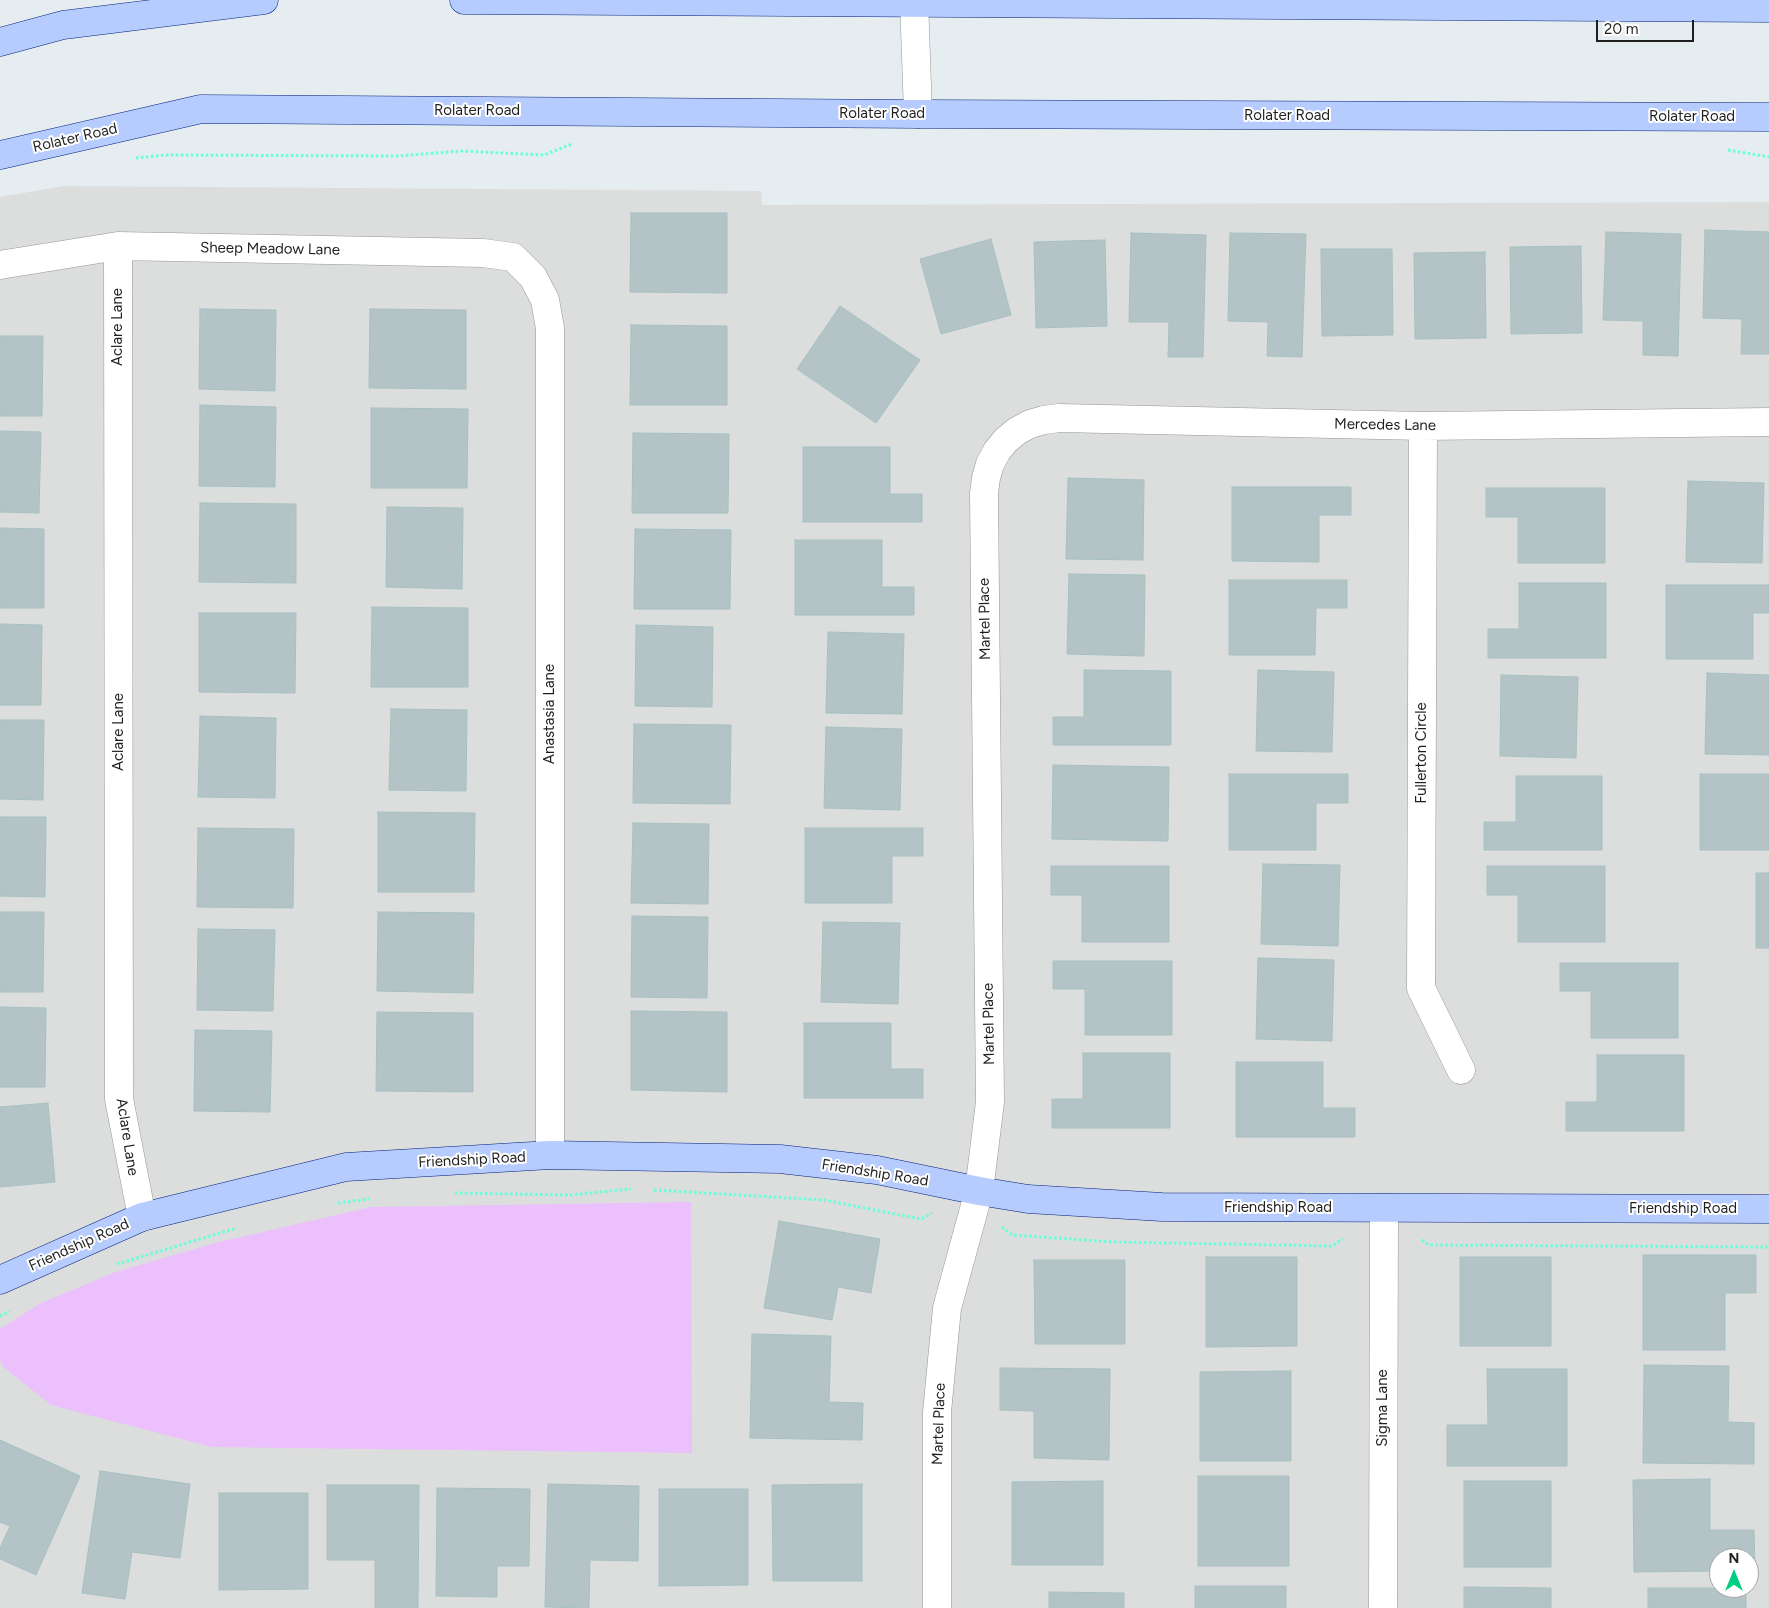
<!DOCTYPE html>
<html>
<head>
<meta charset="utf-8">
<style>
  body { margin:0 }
  #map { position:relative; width:1769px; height:1608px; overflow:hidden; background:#e5edf1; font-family:Figtree,sans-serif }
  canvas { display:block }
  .north { position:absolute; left:1709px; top:1548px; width:50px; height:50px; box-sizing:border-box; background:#fff; border:1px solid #a5a5a5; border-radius:50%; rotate:0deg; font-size:14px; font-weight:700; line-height:20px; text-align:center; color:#1f1f1f }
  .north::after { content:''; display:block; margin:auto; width:18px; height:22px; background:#00ce83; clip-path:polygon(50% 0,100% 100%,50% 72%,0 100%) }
  .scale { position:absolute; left:1596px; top:20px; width:98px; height:22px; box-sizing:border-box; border:2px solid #1f1f1f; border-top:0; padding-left:6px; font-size:15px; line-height:18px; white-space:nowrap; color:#1f1f1f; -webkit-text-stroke:4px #fff; paint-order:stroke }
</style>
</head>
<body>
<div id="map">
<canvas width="1769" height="1608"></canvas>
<div class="north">N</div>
<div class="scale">20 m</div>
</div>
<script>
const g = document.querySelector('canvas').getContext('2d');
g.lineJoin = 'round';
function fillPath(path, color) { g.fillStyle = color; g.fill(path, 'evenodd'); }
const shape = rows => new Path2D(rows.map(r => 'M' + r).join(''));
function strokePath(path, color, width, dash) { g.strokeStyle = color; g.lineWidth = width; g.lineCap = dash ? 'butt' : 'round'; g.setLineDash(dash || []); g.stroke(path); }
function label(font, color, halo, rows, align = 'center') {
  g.font = font + ' Figtree,sans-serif'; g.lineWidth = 4; g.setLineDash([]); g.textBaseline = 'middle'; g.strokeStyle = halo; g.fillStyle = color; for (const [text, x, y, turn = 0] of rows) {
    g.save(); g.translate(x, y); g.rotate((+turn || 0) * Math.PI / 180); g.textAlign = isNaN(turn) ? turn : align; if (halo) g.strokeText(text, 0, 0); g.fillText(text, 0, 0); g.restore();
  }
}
fillPath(shape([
  [64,186,761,191,762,205,1769,202,1769,1608,0,1608,0,197],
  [1719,1558,1749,1558,1749,1588,1719,1588]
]), '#dcdddd');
fillPath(shape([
  [691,1202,692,1453,212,1447,51,1405,2,1366,0,1359,0,1329,41,1303,113,1273,215,1243,371,1207]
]), '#ecbffd');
const building = shape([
  [631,213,727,213,727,293,630,292,631,213],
  [1705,230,1769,232,1769,354,1741,354,1742,319,1703,318,1705,230],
  [1606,232,1681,234,1678,356,1643,355,1643,321,1603,320,1606,232],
  [1131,233,1206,235,1203,357,1168,357,1169,322,1129,322,1131,233],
  [1230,233,1306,234,1302,357,1267,356,1268,322,1228,321,1230,233],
  [991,239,1011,315,941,334,920,259,991,239],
  [1105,240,1107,326,1036,328,1034,242,1105,240],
  [1581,246,1582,333,1511,334,1510,247,1581,246],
  [1321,249,1392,249,1393,335,1322,336,1321,249],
  [1485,252,1486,338,1415,339,1414,253,1485,252],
  [840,306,920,360,876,423,797,369,840,306],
  [200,309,276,310,275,391,199,389,200,309],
  [370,309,466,310,466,389,369,388,370,309],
  [631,325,727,326,727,405,630,405,631,325],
  [0,336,43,336,42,416,0,416,0,336],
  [200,405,276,407,275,487,199,486,200,405],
  [371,408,468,409,467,488,371,488,371,408],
  [0,431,41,432,39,513,0,512,0,431],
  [633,433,729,434,728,513,632,513,633,433],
  [803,447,890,447,890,494,922,494,922,522,803,522,803,447],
  [1068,478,1144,480,1143,560,1066,559,1068,478],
  [1688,481,1764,483,1762,563,1686,562,1688,481],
  [1232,487,1351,487,1351,515,1319,515,1319,562,1232,561,1232,487],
  [1486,488,1605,488,1605,563,1518,563,1518,517,1486,517,1486,488],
  [200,503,296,504,296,583,199,582,200,503],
  [387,507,463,508,462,589,386,587,387,507],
  [0,528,44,529,44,608,0,608,0,528],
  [635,529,731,530,730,609,634,609,635,529],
  [795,540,882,540,882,587,914,587,914,615,795,615,795,540],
  [1069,574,1145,575,1144,656,1067,654,1069,574],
  [1229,580,1347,580,1347,608,1316,608,1315,655,1229,655,1229,580],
  [1519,583,1606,583,1606,658,1488,658,1488,629,1519,629,1519,583],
  [1666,585,1769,585,1769,613,1753,613,1753,659,1666,659,1666,585],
  [372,607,468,608,468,687,371,687,372,607],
  [199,613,296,613,295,693,199,692,199,613],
  [0,624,42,625,41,705,0,705,0,624],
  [636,625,713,627,712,707,635,706,636,625],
  [828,632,904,634,902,714,826,713,828,632],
  [1084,670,1171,671,1171,745,1053,745,1053,717,1084,717,1084,670],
  [1258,670,1334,672,1332,752,1256,751,1258,670],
  [1707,673,1769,675,1769,755,1705,754,1707,673],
  [1501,675,1578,677,1576,758,1500,756,1501,675],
  [391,709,467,710,466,791,389,790,391,709],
  [200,716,276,718,275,798,198,797,200,716],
  [0,720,44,720,43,800,0,799,0,720],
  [634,724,731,725,730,804,633,803,634,724],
  [826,727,902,729,900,810,824,808,826,727],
  [1053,765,1169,767,1168,841,1052,839,1053,765],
  [1229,774,1348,774,1348,803,1316,803,1316,850,1229,850,1229,774],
  [1700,774,1769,774,1769,850,1700,850,1700,774],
  [1516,776,1602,776,1602,850,1484,850,1484,822,1516,822,1516,776],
  [378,812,475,813,474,892,378,892,378,812],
  [0,817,46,817,45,897,0,896,0,817],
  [633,823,709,824,708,904,631,903,633,823],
  [198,828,294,829,293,908,197,907,198,828],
  [805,828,923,828,923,856,892,856,892,903,805,903,805,828],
  [1263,864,1340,865,1338,946,1261,944,1263,864],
  [1051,866,1169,866,1169,942,1082,942,1082,895,1051,895,1051,866],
  [1487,866,1605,866,1605,942,1518,942,1518,895,1487,895,1487,866],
  [1756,873,1769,873,1769,948,1756,948,1756,873],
  [0,912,44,912,43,992,0,992,0,912],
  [378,912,474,913,473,993,377,991,378,912],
  [632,916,708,917,707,998,631,997,632,916],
  [823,922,900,923,898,1004,821,1002,823,922],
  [198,929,275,930,273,1011,197,1010,198,929],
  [1258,958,1334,960,1332,1041,1256,1039,1258,958],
  [1053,961,1172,961,1172,1035,1085,1035,1085,989,1053,989,1053,961],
  [1560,963,1678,963,1678,1038,1591,1038,1591,991,1560,991,1560,963],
  [0,1007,46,1008,45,1087,0,1087,0,1007],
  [631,1011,727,1012,727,1092,631,1090,631,1011],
  [377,1012,473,1013,473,1092,376,1091,377,1012],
  [804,1023,891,1023,891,1069,923,1069,923,1098,804,1098,804,1023],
  [195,1030,272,1031,270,1112,194,1111,195,1030],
  [1083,1053,1170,1053,1170,1128,1052,1128,1052,1099,1083,1099,1083,1053],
  [1597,1055,1684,1055,1684,1131,1566,1131,1566,1102,1597,1102,1597,1055],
  [1236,1062,1323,1062,1323,1108,1355,1108,1355,1137,1236,1137,1236,1062],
  [48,1103,55,1182,0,1187,0,1107,48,1103],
  [779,1221,880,1239,871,1293,838,1287,832,1320,764,1308,779,1221],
  [1643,1255,1756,1255,1756,1293,1725,1293,1725,1350,1643,1350,1643,1255],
  [1206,1257,1297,1257,1297,1346,1206,1347,1206,1257],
  [1460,1257,1551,1257,1551,1346,1460,1346,1460,1257],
  [1034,1260,1125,1260,1125,1344,1035,1344,1034,1260],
  [752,1334,831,1336,829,1402,863,1403,862,1440,750,1438,752,1334],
  [1644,1365,1729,1366,1728,1422,1754,1423,1754,1464,1643,1463,1644,1365],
  [1000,1368,1110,1369,1109,1460,1034,1458,1034,1411,1000,1410,1000,1368],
  [1487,1369,1567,1369,1567,1466,1447,1466,1447,1425,1488,1425,1487,1369],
  [1291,1371,1291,1461,1200,1461,1200,1372,1291,1371],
  [0,1440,80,1476,36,1575,0,1559,0,1548,10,1526,0,1522,0,1440],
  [100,1471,190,1484,180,1558,132,1552,125,1599,82,1593,100,1471],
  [1198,1476,1289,1476,1289,1566,1198,1566,1198,1476],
  [1710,1479,1710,1530,1754,1530,1755,1571,1749,1571,1749,1558,1719,1558,1719,1571,1634,1572,1633,1480,1710,1479],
  [1103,1481,1103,1565,1012,1565,1012,1482,1103,1481],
  [1464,1481,1551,1481,1551,1567,1464,1567,1464,1481],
  [548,1484,639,1486,638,1561,590,1560,589,1608,545,1607,548,1484],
  [862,1484,862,1581,773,1581,772,1485,862,1484],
  [327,1485,419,1485,418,1608,375,1608,375,1560,327,1560,327,1485],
  [437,1488,530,1489,529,1566,497,1566,497,1597,436,1596,437,1488],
  [659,1489,748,1489,748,1585,659,1586,659,1489],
  [219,1493,308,1493,308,1589,219,1590,219,1493],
  [1195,1586,1286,1586,1286,1608,1195,1608,1195,1586],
  [1464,1587,1551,1588,1551,1608,1464,1608,1464,1587],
  [1648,1588,1746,1588,1746,1608,1648,1608,1648,1588],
  [1049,1592,1124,1593,1124,1608,1049,1608,1049,1592]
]);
fillPath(building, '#b4c4c6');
strokePath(building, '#a6c1c3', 1);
const street = shape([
  [914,0,918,114],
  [118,246,119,1099,142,1217],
  [0,265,118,246,483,253,513,257,533,277,545,300,550,328,550,1155],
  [1423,426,1421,988,1461,1070],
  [937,1608,937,1412,947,1308,979,1191,990,1102,984,493,986,478,990,464,997,451,1006,440,1017,431,1030,424,1044,420,1059,418,1423,426,1769,422],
  [1383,1608,1384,1208]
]);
const secondary = shape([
  [464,0,1769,8],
  [0,42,63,25,264,0],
  [0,155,201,109,918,114,1769,117],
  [0,1280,142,1217,346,1167,550,1155,780,1159,877,1170,979,1191,1028,1199,1162,1207,1769,1209]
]);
strokePath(street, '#969696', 29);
strokePath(secondary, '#00207c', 29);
strokePath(shape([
  [1728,150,1769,157],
  [136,158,165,155,398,156,462,151,544,155,572,144],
  [654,1190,824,1200,921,1219,932,1213],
  [455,1193,569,1195,631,1189],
  [338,1203,369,1199],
  [1002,1227,1012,1235,1114,1242,1332,1246,1343,1239],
  [1422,1240,1429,1245,1769,1247],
  [117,1264,237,1228],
  [0,1316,10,1311]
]), '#67ffd7', 3, [2.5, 2.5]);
strokePath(street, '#fff', 28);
strokePath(secondary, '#b6ccfe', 28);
label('15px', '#1f1f1f', '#fff', [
  ["Rolater Road",477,111],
  ["Rolater Road",882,114],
  ["Rolater Road",1287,116],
  ["Rolater Road",1692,117],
  ["Rolater Road",75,138,-13],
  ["Sheep Meadow Lane",270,249,1],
  ["Aclare Lane",118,327,-90],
  ["Mercedes Lane",1385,425,1],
  ["Martel Place",985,619,-91],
  ["Anastasia Lane",550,714,-90],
  ["Aclare Lane",119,732,-90],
  ["Fullerton Circle",1422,753,-90],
  ["Martel Place",989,1024,-91],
  ["Aclare Lane",127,1137,81],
  ["Friendship Road",472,1160,-3],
  ["Friendship Road",875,1173,9],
  ["Friendship Road",1278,1208],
  ["Friendship Road",1683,1209],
  ["Friendship Road",79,1245,-24],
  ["Sigma Lane",1383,1408,-90],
  ["Martel Place",939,1424,-88]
]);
</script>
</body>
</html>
